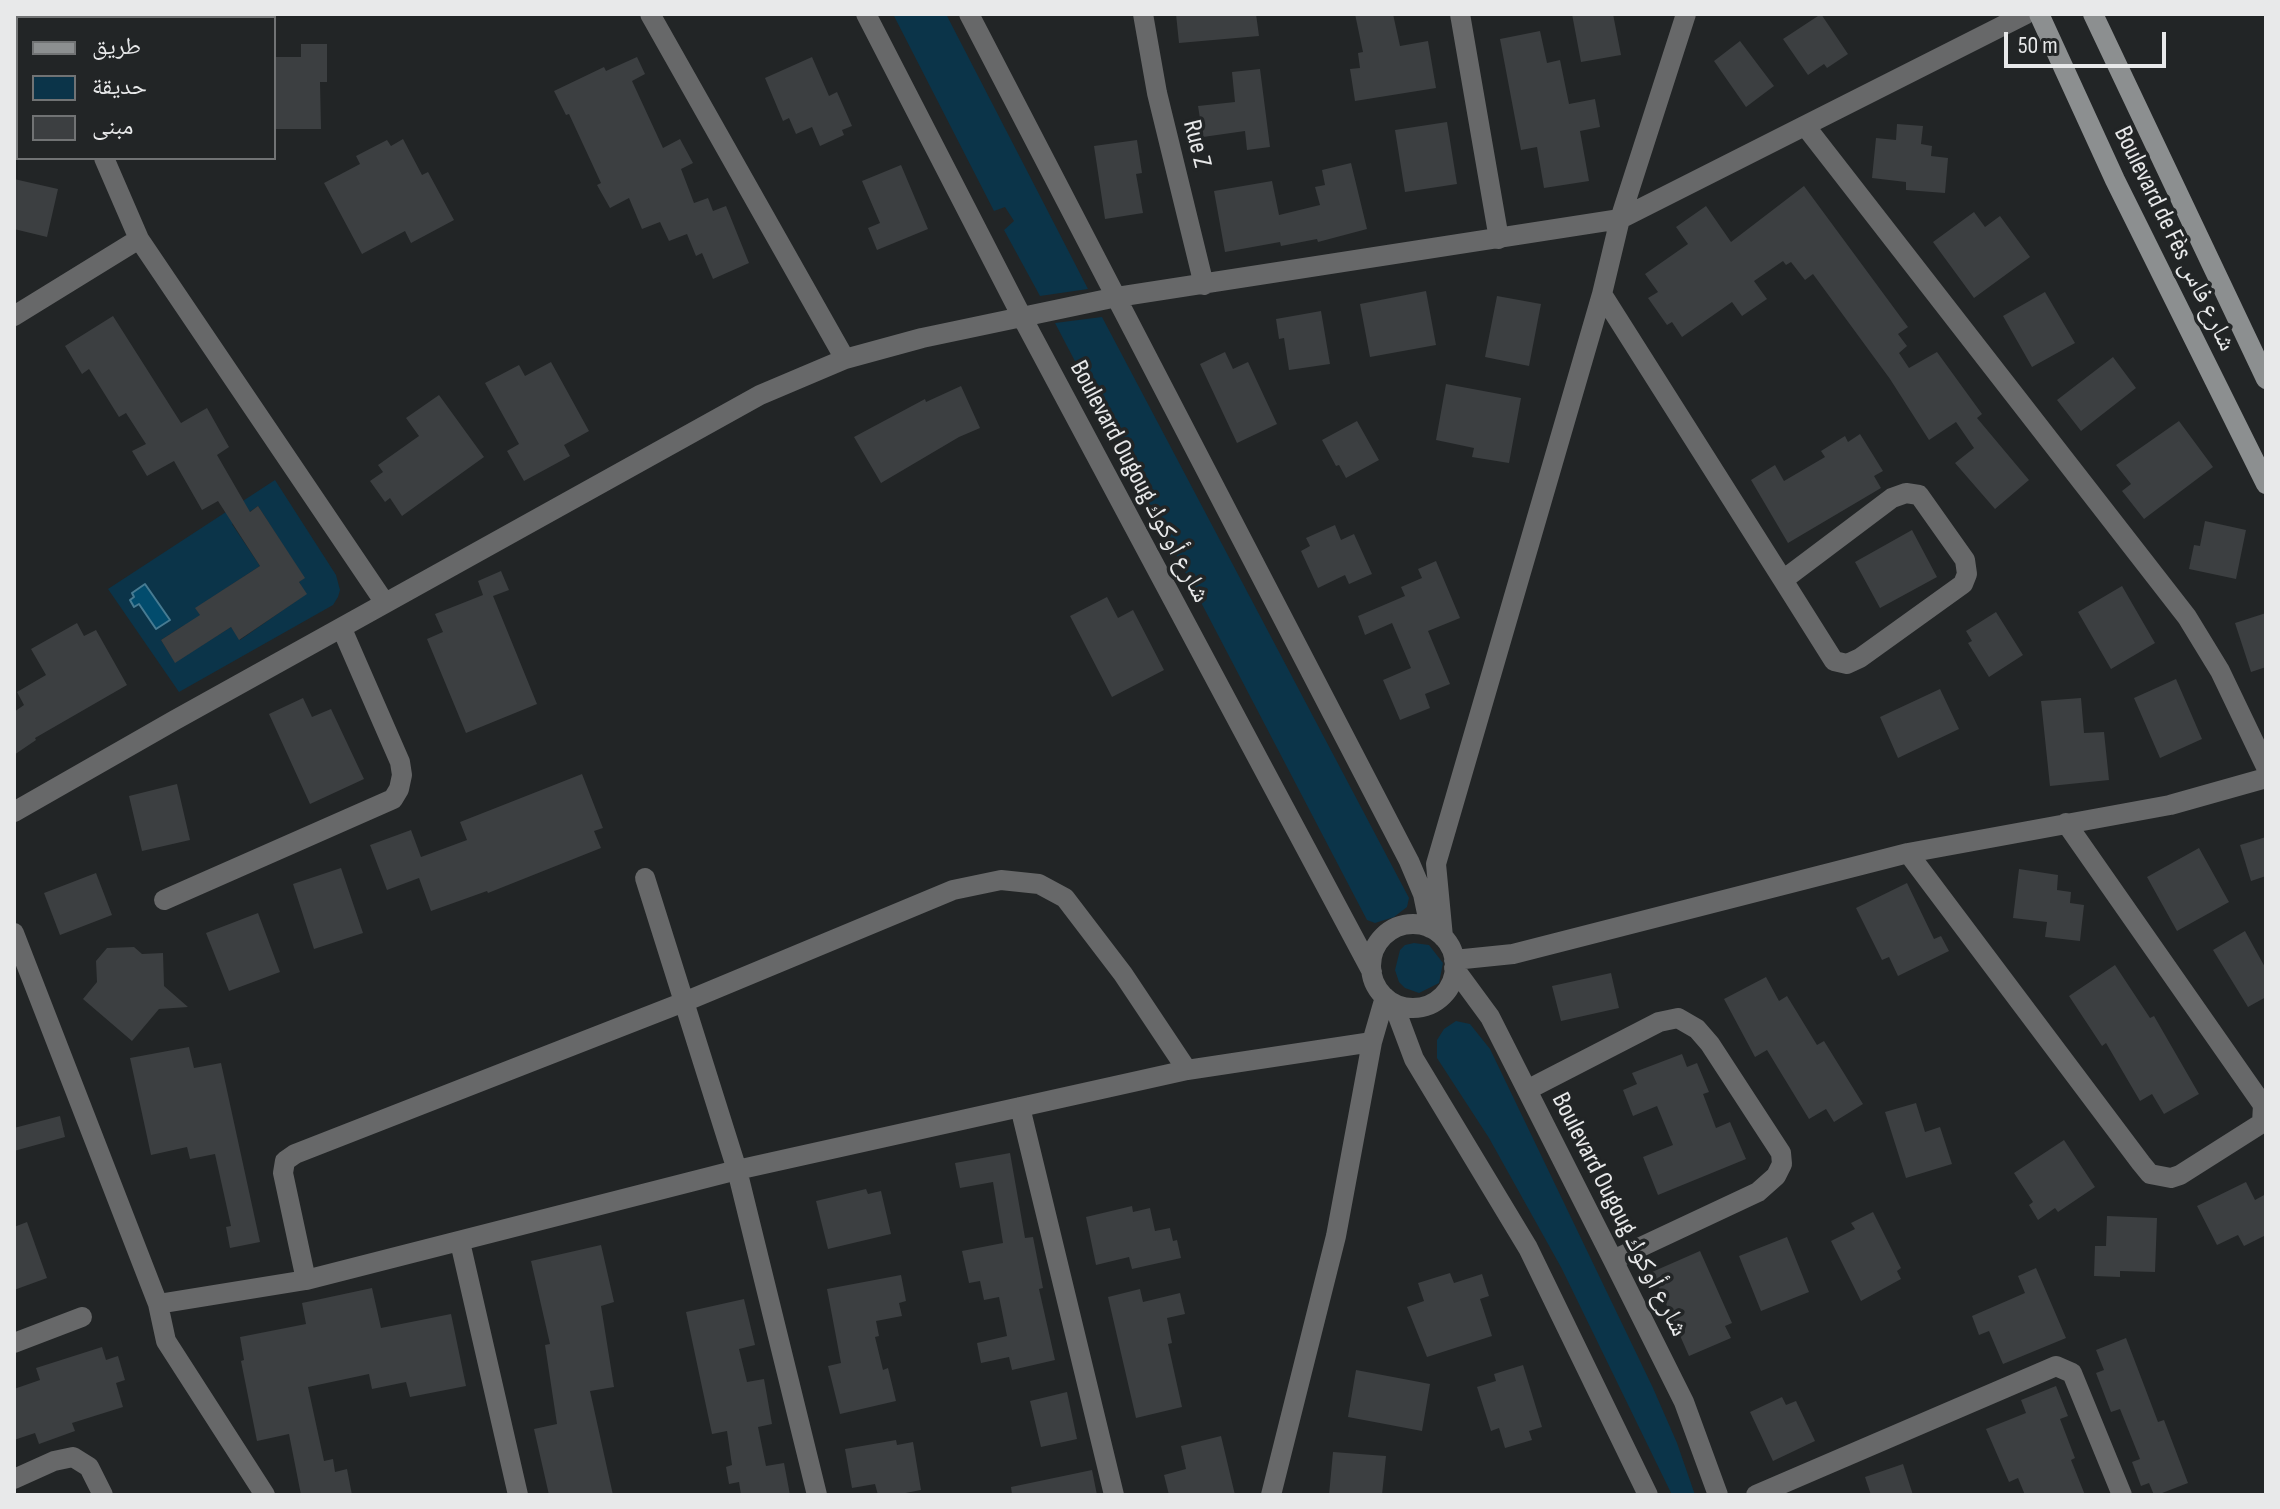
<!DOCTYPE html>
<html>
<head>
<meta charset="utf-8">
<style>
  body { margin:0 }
  #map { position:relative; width:2280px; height:1509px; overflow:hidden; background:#222526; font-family:"Sofia Sans Condensed","Noto Naskh Arabic",sans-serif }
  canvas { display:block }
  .frame { position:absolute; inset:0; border:16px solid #e8e9ea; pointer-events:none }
  .legend { position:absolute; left:16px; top:16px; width:260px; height:144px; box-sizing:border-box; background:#222526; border:2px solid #717374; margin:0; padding:10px 14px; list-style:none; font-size:24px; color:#e8e9ea }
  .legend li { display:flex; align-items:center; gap:16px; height:40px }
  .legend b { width:40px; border:2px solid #717374 }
  .scale { position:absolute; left:2004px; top:32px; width:162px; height:36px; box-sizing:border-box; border:4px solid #e8e9ea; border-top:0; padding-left:10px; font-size:24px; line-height:28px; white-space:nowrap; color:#e8e9ea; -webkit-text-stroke:6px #222526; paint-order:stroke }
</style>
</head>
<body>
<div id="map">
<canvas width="2280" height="1509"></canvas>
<div class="frame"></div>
<ul class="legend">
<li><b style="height:10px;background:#8c8f90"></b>طريق</li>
<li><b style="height:22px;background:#0b3449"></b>حديقة</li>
<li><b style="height:22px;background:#3c3f41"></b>مبنى</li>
</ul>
<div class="scale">50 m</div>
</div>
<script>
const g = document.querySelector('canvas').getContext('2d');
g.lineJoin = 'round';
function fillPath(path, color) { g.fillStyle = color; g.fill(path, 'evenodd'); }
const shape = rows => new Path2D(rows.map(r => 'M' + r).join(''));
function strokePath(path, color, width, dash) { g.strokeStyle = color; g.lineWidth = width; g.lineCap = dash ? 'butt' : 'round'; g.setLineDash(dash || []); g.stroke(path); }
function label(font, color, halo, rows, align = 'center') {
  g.font = font + ' "Sofia Sans Condensed","Noto Naskh Arabic",sans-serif'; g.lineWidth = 7; g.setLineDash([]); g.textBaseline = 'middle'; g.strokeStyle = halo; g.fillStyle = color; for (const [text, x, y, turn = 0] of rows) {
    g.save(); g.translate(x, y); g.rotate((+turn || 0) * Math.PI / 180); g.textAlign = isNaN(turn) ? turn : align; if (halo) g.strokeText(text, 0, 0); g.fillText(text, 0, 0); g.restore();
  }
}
fillPath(shape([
  [893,14,946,14,1088,289,1040,296,1004,230,1014,221,1005,207,994,211],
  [1102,317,1409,898,1407,907,1394,917,1375,923,1367,920,1055,323],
  [275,480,336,575,340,590,338,597,333,605,179,692,108,589],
  [258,506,304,578,299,582,306,594,240,640,231,627,175,662,161,640,183,626,203,620,196,608,260,566,232,524],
  [1414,943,1429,945,1443,963,1439,983,1419,993,1405,988,1399,982,1395,970,1400,950,1405,945],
  [1456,1021,1470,1024,1490,1049,1653,1388,1677,1443,1695,1495,1672,1495,1562,1269,1489,1138,1437,1058,1437,1040,1444,1029]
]), '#0b3449');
const water = shape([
  [145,584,170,620,156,629,139,604,134,607,130,600,134,597,132,593,145,584]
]);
fillPath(water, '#024c6d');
strokePath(water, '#477b92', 2);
fillPath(shape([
  [1176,14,1256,14,1259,36,1179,43],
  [1355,14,1393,14,1400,46,1428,41,1436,88,1355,101,1350,69,1360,68,1358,53,1363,52],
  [1572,14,1613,14,1621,55,1581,62],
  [1821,14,1848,54,1827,68,1824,64,1808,75,1783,39],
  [1540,31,1547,63,1560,60,1569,104,1595,99,1600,127,1580,131,1589,181,1544,188,1537,147,1521,150,1500,39],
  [1740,41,1774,86,1746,107,1714,61],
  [301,44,327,44,327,82,320,82,321,129,274,129,274,57,301,57],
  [637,57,645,74,632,81,663,148,680,139,693,163,681,169,694,203,708,198,713,211,726,206,749,263,713,279,702,253,696,256,687,234,669,241,660,222,642,229,629,198,610,208,597,185,601,183,569,114,566,115,554,91,604,67,606,71],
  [812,57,829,96,837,92,852,126,842,130,844,135,820,146,812,127,796,134,789,118,783,121,765,78],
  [1260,69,1270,147,1247,150,1245,131,1203,137,1198,106,1235,102,1232,72],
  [1447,122,1457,184,1405,192,1395,130],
  [1897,124,1923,126,1921,144,1932,146,1931,156,1948,158,1945,193,1906,190,1906,182,1872,178,1876,138,1896,140],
  [403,139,422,175,428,172,454,220,411,243,405,231,362,254,324,183,360,164,356,156,387,140,391,146],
  [1137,140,1142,173,1136,174,1143,213,1105,219,1094,146],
  [1351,163,1367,229,1318,242,1317,239,1281,246,1280,242,1225,252,1214,191,1272,181,1279,215,1320,205,1315,187,1325,185,1322,170],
  [901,165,928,229,877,250,868,228,880,223,862,181],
  [14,179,58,189,47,237,14,229],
  [1804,186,1908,327,1898,334,1907,346,1899,353,1909,368,1937,352,1982,414,1977,418,2029,480,1995,509,1955,463,1974,448,1956,422,1929,440,1890,379,1813,274,1805,280,1791,262,1786,265,1783,261,1754,281,1767,299,1742,316,1732,302,1682,337,1672,322,1667,325,1648,298,1658,292,1645,274,1688,244,1676,227,1706,206,1731,242],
  [1974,212,1985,227,2000,216,2030,257,1974,298,1933,242],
  [1426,291,1436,345,1370,357,1360,304],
  [2045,292,2075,343,2032,367,2003,316],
  [1497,296,1541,304,1529,366,1485,357],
  [1321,311,1330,364,1289,370,1284,338,1279,339,1276,319],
  [113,316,181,423,207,408,229,447,217,455,250,512,258,506,305,578,299,582,307,594,239,640,231,627,175,663,161,640,200,615,195,608,260,566,218,501,202,510,174,461,147,476,132,451,146,444,126,413,119,417,89,369,82,374,65,346],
  [1225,352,1233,369,1248,362,1277,424,1237,443,1200,364],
  [2113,357,2136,388,2081,431,2057,400],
  [551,362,589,431,564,445,570,456,524,481,507,451,519,444,485,383,519,365,525,376],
  [1446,384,1521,398,1509,463,1472,457,1474,448,1436,440],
  [961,386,980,428,959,437,881,483,854,437,925,399,926,402],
  [439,395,484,457,402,516,390,498,385,502,370,481,383,472,378,465,419,436,406,418],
  [1357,421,1379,460,1346,478,1339,465,1336,466,1322,440],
  [2179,421,2213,467,2144,519,2122,491,2131,484,2116,465],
  [1860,434,1883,471,1874,476,1881,488,1788,543,1751,480,1775,465,1784,481,1825,457,1821,451,1845,436,1848,442],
  [2205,521,2246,530,2236,579,2189,569,2194,545,2200,546],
  [1335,525,1341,540,1354,534,1372,574,1349,584,1345,575,1318,588,1301,551,1310,546,1306,538],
  [1912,530,1937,577,1880,608,1855,562],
  [1436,561,1460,618,1428,631,1450,684,1425,694,1430,708,1400,720,1383,680,1411,668,1392,623,1365,635,1358,616,1405,596,1401,587,1422,578,1418,569],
  [501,571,509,590,493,596,537,704,466,733,427,639,443,632,435,614,483,595,478,581],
  [2122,586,2155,643,2111,669,2078,612],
  [1107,597,1118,618,1133,610,1164,670,1112,697,1070,616],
  [1996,612,2023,655,1989,677,1968,643,1972,641,1966,631],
  [2266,613,2266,667,2251,672,2235,623],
  [77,623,84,636,96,630,127,685,35,738,36,740,14,755,14,712,24,705,17,692,46,675,31,649],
  [2176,679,2202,739,2160,758,2134,698],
  [1940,689,1959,729,1898,758,1880,717],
  [303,698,312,717,331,709,364,779,310,804,269,714],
  [2081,698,2084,733,2104,732,2109,780,2050,786,2041,701],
  [582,774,603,828,594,831,601,848,488,893,487,891,431,911,419,878,387,890,370,845,411,830,421,857,467,840,460,822],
  [177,784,190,840,142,851,129,796],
  [2266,837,2266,876,2251,881,2240,845],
  [2199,848,2229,902,2177,931,2147,877],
  [341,868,363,933,314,949,293,884],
  [2019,869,2058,875,2057,890,2071,892,2070,903,2084,905,2080,941,2045,937,2047,922,2013,918],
  [96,873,112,915,60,935,44,893],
  [1907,883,1934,939,1941,936,1949,951,1898,976,1889,957,1882,960,1856,908],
  [258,913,280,972,229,991,206,933],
  [2245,931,2266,969,2266,997,2248,1007,2213,950],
  [134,947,142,954,163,953,164,986,188,1007,159,1009,132,1041,83,999,97,982,96,961,107,948],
  [2115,965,2150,1018,2154,1016,2199,1094,2164,1114,2152,1094,2140,1101,2106,1043,2102,1046,2069,996],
  [1611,973,1619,1008,1561,1021,1552,986],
  [1766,977,1779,1001,1787,996,1817,1045,1824,1041,1863,1104,1834,1122,1826,1109,1809,1119,1767,1050,1755,1057,1724,999],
  [189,1047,194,1068,221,1063,260,1242,230,1248,226,1227,231,1226,215,1154,190,1159,187,1147,151,1155,130,1058],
  [1682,1054,1687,1067,1697,1063,1709,1092,1703,1094,1716,1128,1730,1122,1746,1159,1658,1195,1643,1157,1673,1145,1657,1106,1633,1116,1623,1090,1637,1084,1632,1073],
  [1916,1103,1925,1132,1940,1127,1952,1164,1906,1178,1885,1112],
  [60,1116,65,1137,14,1151,14,1128],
  [2064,1140,2095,1187,2058,1212,2055,1208,2038,1220,2029,1205,2033,1202,2014,1173],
  [1010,1153,1025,1238,1033,1237,1043,1288,1039,1289,1055,1360,1012,1370,1009,1357,981,1363,977,1343,1007,1336,999,1297,984,1300,980,1281,969,1283,962,1251,1003,1243,993,1182,960,1188,955,1163],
  [2246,1182,2255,1200,2266,1194,2266,1235,2244,1246,2238,1235,2217,1245,2197,1206],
  [866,1189,868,1194,881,1191,891,1234,828,1249,816,1201],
  [1132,1206,1133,1212,1150,1208,1155,1231,1170,1228,1173,1241,1177,1240,1181,1258,1132,1269,1129,1257,1096,1265,1086,1217],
  [1873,1212,1901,1268,1897,1271,1901,1279,1861,1301,1831,1241,1855,1229,1851,1223],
  [2107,1216,2157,1218,2155,1272,2120,1271,2120,1277,2094,1276,2095,1246,2106,1246],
  [27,1222,47,1278,14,1290,14,1227],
  [1787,1237,1809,1292,1761,1311,1739,1256],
  [601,1245,614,1302,601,1306,614,1387,590,1391,613,1495,549,1495,534,1429,557,1424,545,1345,550,1344,531,1261],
  [1700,1251,1732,1323,1725,1326,1731,1338,1689,1356,1652,1272],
  [2036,1268,2066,1338,2003,1364,1989,1331,1979,1335,1972,1316,2025,1293,2018,1276],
  [1450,1273,1454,1283,1482,1274,1489,1296,1480,1299,1492,1336,1427,1357,1407,1307,1424,1301,1418,1283],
  [901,1275,906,1301,899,1303,902,1316,876,1321,879,1336,875,1337,883,1370,888,1368,896,1401,840,1414,828,1366,841,1363,827,1289],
  [372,1288,381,1328,451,1314,466,1386,410,1397,406,1382,372,1389,369,1374,308,1387,324,1461,333,1459,335,1472,347,1469,352,1495,301,1495,289,1434,257,1441,241,1361,244,1360,240,1337,306,1324,302,1303],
  [1140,1289,1143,1302,1180,1293,1185,1314,1167,1318,1172,1343,1168,1344,1182,1407,1136,1418,1108,1297],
  [744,1299,755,1345,739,1349,747,1382,764,1379,772,1424,758,1427,766,1466,784,1463,790,1495,741,1495,739,1482,729,1484,726,1467,732,1465,727,1431,712,1434,686,1312],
  [2126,1338,2158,1422,2164,1420,2188,1483,2157,1495,2154,1495,2149,1483,2141,1486,2132,1462,2140,1459,2120,1409,2111,1412,2096,1373,2104,1370,2096,1350],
  [102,1347,106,1360,118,1356,125,1380,116,1383,123,1407,72,1423,75,1431,39,1444,35,1433,14,1440,14,1389,40,1380,36,1368],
  [1523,1365,1542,1427,1529,1431,1532,1440,1505,1448,1499,1428,1491,1431,1477,1387,1496,1381,1494,1374],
  [1356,1370,1430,1384,1422,1431,1348,1417],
  [2056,1386,2068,1416,2060,1419,2075,1458,2071,1460,2085,1495,2025,1495,2018,1478,2009,1482,1986,1429,2026,1413,2021,1400],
  [1067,1392,1077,1439,1041,1447,1030,1401],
  [1782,1397,1786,1405,1796,1401,1815,1441,1773,1461,1750,1412],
  [1221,1436,1235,1495,1169,1495,1164,1475,1186,1469,1181,1446],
  [896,1440,897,1445,913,1442,921,1490,895,1495,878,1495,875,1484,852,1488,845,1449],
  [1333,1452,1386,1456,1382,1495,1329,1495],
  [1903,1464,1913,1495,1871,1495,1865,1477],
  [1092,1470,1097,1495,1012,1495,1011,1487]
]), '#3c3f41');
strokePath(shape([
  [43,14,44,18],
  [650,14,845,359],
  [866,14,1022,317,1372,972],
  [969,14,1409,861,1423,894,1430,928],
  [1143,14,1157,93,1204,285],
  [1460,14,1499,239],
  [1806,127,2187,617,2220,671,2266,767],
  [104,158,139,239,385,603],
  [1602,294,1783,580,1834,661,1847,664,1860,658,1963,584,1967,574,1965,560,1919,495,1906,493,1892,498,1783,580],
  [14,316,139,239],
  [14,812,175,720,760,395,845,359,922,338,1117,297,1620,219,2026,14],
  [1908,853,2141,1163,2150,1174,2171,1178,2180,1175,2262,1123,2263,1105,2066,823],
  [645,878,737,1170,817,1495],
  [164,900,393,799,399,789,402,775,400,762,342,629],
  '1371 966a42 42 0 1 1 84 0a42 42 0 1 1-84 0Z',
  [14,933,158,1304,166,1341,265,1495],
  [1443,937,1436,864,1602,294,1620,219,1686,14],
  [1454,960,1513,954,1908,853,2170,805,2266,778],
  [1454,968,1490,1017,1613,1260,1684,1402,1718,1495],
  [1393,1003,1414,1059,1528,1248,1648,1495],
  [1527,1090,1659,1022,1678,1018,1697,1029,1710,1044,1781,1153,1782,1164,1776,1176,1758,1192,1613,1260],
  [1020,1107,1114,1495],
  [460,1242,518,1495],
  [306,1280,283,1173,285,1161,295,1154,684,1002,953,890,1001,880,1039,884,1065,898,1123,974,1187,1070],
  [158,1304,306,1280,737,1170,1187,1070,1372,1042],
  [14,1343,82,1317],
  [14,1479,54,1461,73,1457,89,1467,103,1495],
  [1271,1495,1336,1236,1372,1042,1385,997],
  [1756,1495,2056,1366,2072,1373,2122,1495]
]), '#676869', 20);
strokePath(shape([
  [2039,14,2115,180,2266,484],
  [2093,14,2266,379]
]), '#8c8f90', 20);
label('26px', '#e8e9ea', '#222526', [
  ["Rue Z",1196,144,76],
  ["Boulevard de Fès شارع فاس",2174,239,64],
  ["Boulevard Ougoug شارع أوكوك",1139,482,62],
  ["Boulevard Ougoug شارع أوكوك",1619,1215,63]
]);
</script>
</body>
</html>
